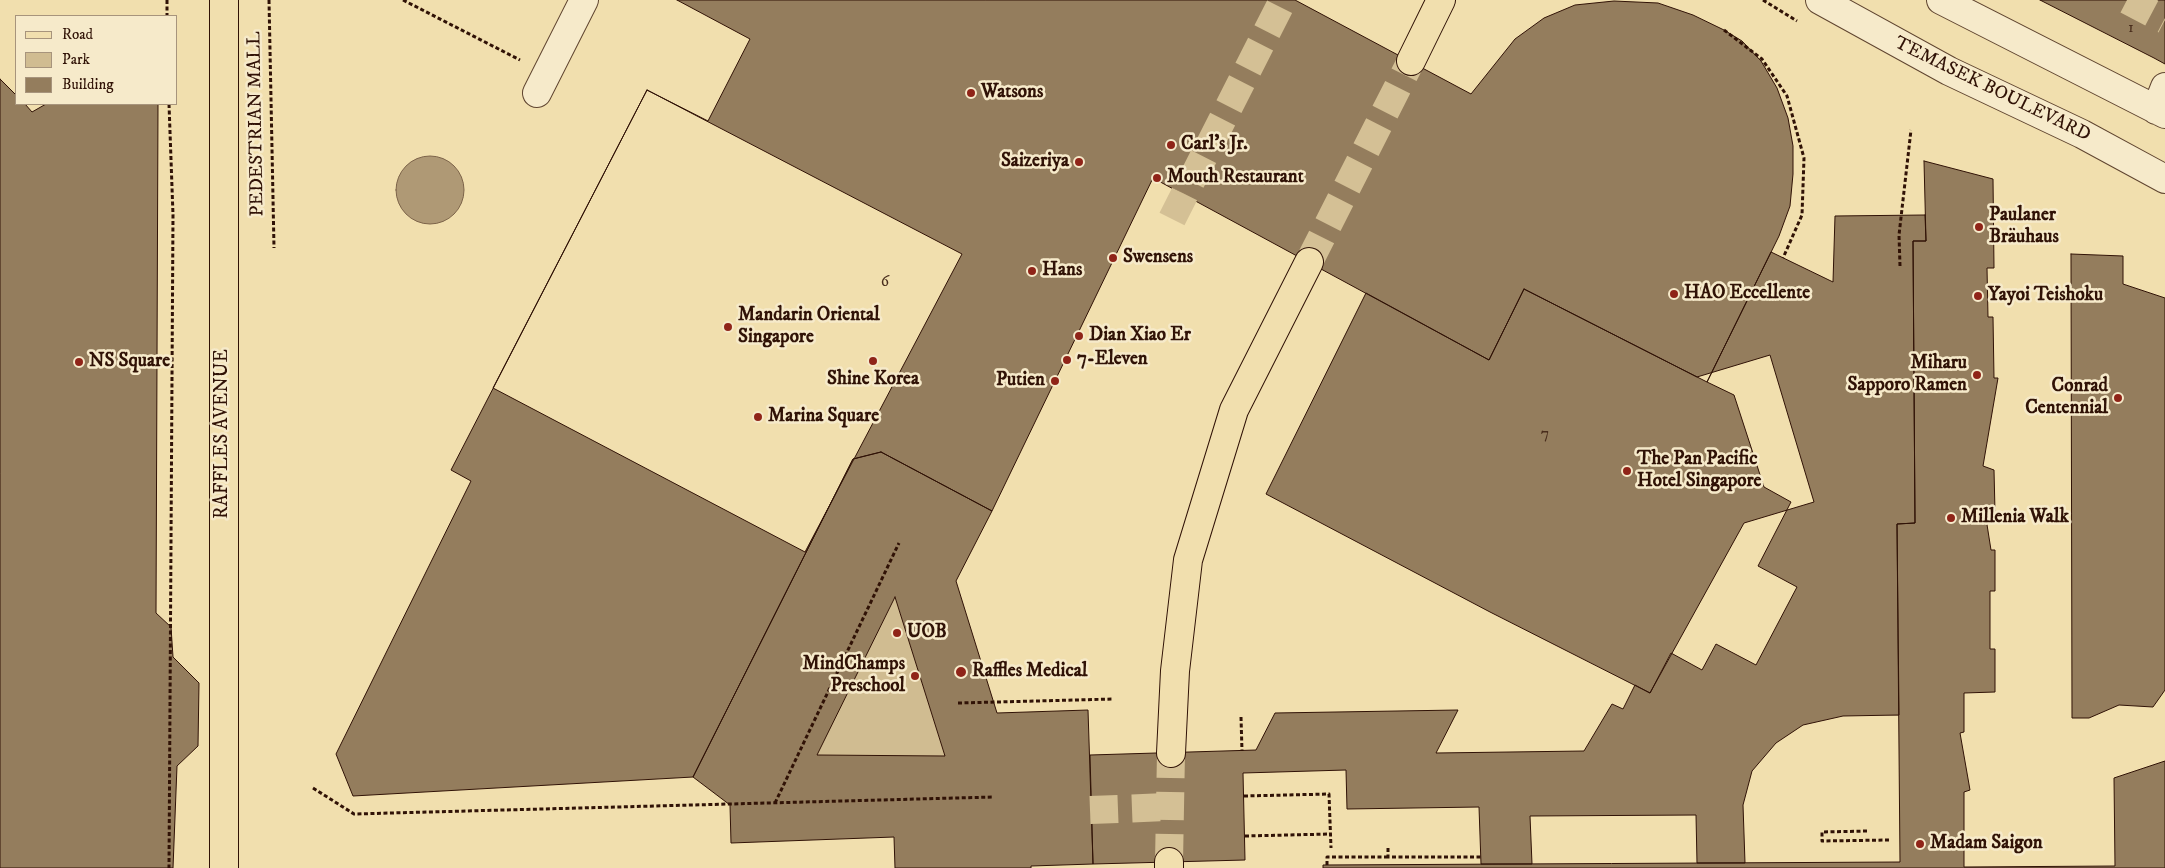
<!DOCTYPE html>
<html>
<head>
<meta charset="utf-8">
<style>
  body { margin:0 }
  #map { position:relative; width:2165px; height:868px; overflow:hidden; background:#f1dfae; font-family:"IM FELL DW Pica",serif }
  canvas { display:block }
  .legend { position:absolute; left:15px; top:15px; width:162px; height:90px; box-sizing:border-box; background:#f6eaca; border:1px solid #a7947c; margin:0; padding:6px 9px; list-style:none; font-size:15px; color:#301206 }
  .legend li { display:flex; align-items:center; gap:10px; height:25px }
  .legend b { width:25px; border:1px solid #a7947c }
</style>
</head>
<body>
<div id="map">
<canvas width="2165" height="868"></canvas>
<ul class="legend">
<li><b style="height:6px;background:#f1dfae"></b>Road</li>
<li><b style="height:14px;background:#d0bc91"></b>Park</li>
<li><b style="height:14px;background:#947d5d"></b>Building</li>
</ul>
</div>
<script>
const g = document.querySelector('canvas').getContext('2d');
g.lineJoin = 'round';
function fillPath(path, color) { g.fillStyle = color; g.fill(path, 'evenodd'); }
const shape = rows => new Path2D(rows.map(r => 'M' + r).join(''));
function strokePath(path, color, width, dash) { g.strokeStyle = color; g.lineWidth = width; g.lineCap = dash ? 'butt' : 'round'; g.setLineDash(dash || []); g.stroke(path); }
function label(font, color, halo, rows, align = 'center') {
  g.font = font + ' "IM FELL DW Pica",serif'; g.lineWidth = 5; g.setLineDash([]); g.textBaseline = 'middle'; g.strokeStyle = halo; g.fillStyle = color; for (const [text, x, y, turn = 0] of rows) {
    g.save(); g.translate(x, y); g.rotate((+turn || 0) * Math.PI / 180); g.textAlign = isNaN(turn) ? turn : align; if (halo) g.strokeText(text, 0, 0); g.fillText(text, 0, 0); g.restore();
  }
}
fillPath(shape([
  [895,597,945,756,817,755]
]), '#d0bc91');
const water = shape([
  '396 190a34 34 0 1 1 68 0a34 34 0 1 1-68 0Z'
]);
fillPath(water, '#af9975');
strokePath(water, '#7c6349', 1);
const building = shape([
  [677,0,1295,0,1471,94,1515,39,1544,18,1575,5,1614,1,1658,3,1693,15,1724,30,1742,41,1761,61,1777,88,1788,118,1793,146,1793,174,1790,206,1779,236,1707,382,1524,289,1489,360,1153,178,992,511,881,452,853,459,693,777,353,796,336,754,471,481,451,470,647,90,708,121,750,39,677,0],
  [2040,0,2165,0,2165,64,2154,58,2040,0],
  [0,79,16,95,16,104,25,104,32,112,46,104,158,104,156,613,171,627,173,657,199,683,198,746,177,766,173,868,0,868,0,79],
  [647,90,962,254,805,552,493,388,647,90],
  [1924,161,1993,179,1994,268,1987,268,1988,317,1993,317,1994,378,1998,378,1983,466,1994,470,1995,512,1985,512,1991,550,1995,550,1995,591,1990,591,1990,649,1995,649,1995,692,1964,693,1964,732,1960,733,1970,790,1964,792,1964,867,2115,866,2114,778,2165,761,2165,868,1323,868,1323,865,1900,862,1897,524,1915,523,1913,241,1926,241,1924,161],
  [1925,215,1926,241,1913,241,1915,523,1897,524,1899,715,1843,716,1803,725,1776,743,1752,771,1743,805,1745,863,1697,863,1696,815,1530,816,1532,864,1481,864,1479,807,1347,809,1346,770,1243,773,1245,860,1093,864,1090,755,1256,750,1275,713,1458,710,1436,753,1584,751,1612,704,1623,709,1635,685,1650,693,1671,653,1702,670,1716,644,1756,665,1797,587,1758,566,1791,502,1764,487,1734,395,1707,382,1771,252,1833,282,1835,216,1925,215],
  [2071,254,2123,256,2123,284,2165,298,2165,690,2153,707,2119,705,2089,718,2072,718,2071,254],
  [1524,289,1697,377,1770,355,1814,502,1744,523,1650,693,1490,612,1266,494,1366,293,1489,360,1524,289],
  [881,452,992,511,956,581,997,713,1088,710,1093,864,1031,866,1031,868,895,868,894,837,731,843,730,805,693,777,853,459,881,452],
  [895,597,945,756,817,755,895,597]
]);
fillPath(building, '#947d5d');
strokePath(building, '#301206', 1);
strokePath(shape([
  [2127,0,2165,20],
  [1172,219,1283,0],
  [1090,810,1169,807]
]), '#d4c095', 28, [28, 14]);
strokePath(shape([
  [1309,262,1411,61],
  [1169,862,1171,753]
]), '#d4c095', 28, [28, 14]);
const minor = shape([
  [1820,0,1949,71,2082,134,2165,179],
  [1941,0,2165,114],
  [537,93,584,0],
  [2156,110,2165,87]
]);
const major = shape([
  [224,0,224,868],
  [1411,61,1441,0],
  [1171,753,1175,671,1188,560,1234,410,1309,262],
  [1169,868,1169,862]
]);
strokePath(minor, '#604530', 30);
strokePath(major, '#301206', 30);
strokePath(shape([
  [167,0,167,16],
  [269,0,274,248],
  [403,0,520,60],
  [1763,0,1797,21],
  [1724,30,1762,59,1787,96,1804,158,1802,215,1783,258],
  [169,104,173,215,169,868],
  [1900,266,1899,235,1911,130],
  [958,703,1113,699],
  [1241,717,1242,751],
  [313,788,354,814,993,797],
  [1244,796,1329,794,1331,848],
  [775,803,899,543],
  [1867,831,1822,832,1822,841,1889,840],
  [1245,836,1330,834],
  [1388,848,1388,857,1481,857],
  [1327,865,1327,857,1388,857]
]), '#301206', 3, [4, 2.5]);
strokePath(minor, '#f6eaca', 28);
strokePath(major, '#f1dfae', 28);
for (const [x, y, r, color] of [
  [971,93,5,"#8f2418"],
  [1171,145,5,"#8f2418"],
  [1079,162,5,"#8f2418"],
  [1157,178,5,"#8f2418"],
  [1979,227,5,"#8f2418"],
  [1113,258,5,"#8f2418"],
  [1032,271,5,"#8f2418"],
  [1674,294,5,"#8f2418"],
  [1978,296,5,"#8f2418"],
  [728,327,5,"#8f2418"],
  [1079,336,5,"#8f2418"],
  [1067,360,5,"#8f2418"],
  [873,361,5,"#8f2418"],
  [79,362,5,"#8f2418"],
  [1977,375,5,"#8f2418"],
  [1055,381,5,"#8f2418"],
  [2118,398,5,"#8f2418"],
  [758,417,5,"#8f2418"],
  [1627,471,5,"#8f2418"],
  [1951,518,5,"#8f2418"],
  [897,633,5,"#8f2418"],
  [961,672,6,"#8f2418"],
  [915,676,5,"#8f2418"],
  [1920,844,5,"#8f2418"]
]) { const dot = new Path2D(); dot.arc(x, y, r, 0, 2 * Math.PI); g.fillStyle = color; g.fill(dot); strokePath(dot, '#f6eaca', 2); }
label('16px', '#492d1c', null, [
  ["1",2131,29],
  ["6",885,283],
  ["7",1545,435]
]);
label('19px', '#301206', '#f6eaca', [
  ["TEMASEK BOULEVARD",1992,90,26],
  ["PEDESTRIAN MALL",257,124,-91],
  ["RAFFLES AVENUE",223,434,-90]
]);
label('bold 19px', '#301206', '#f6eaca', [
  ["Watsons",981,93],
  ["Carl's Jr.",1181,145],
  ["Saizeriya",1069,162,"right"],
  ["Mouth Restaurant",1167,178],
  ["Paulaner",1989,216],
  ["Bräuhaus",1989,238],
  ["Swensens",1123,258],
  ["Hans",1042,271],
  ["HAO Eccellente",1684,294],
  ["Yayoi Teishoku",1988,296],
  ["Mandarin Oriental",738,316],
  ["Singapore",738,338],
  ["Dian Xiao Er",1089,336],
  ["7-Eleven",1077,360],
  ["NS Square",89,362],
  ["Miharu",1967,364,"right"],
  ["Sapporo Ramen",1967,386,"right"],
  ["Shine Korea",873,380,"center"],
  ["Putien",1045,381,"right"],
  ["Conrad",2108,387,"right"],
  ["Centennial",2108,409,"right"],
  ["Marina Square",768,417],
  ["The Pan Pacific",1637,460],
  ["Hotel Singapore",1637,482],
  ["Millenia Walk",1961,518],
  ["UOB",907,633],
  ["MindChamps",905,665,"right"],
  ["Preschool",905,687,"right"],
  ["Raffles Medical",972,672],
  ["Madam Saigon",1930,844]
], 'left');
</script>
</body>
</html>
